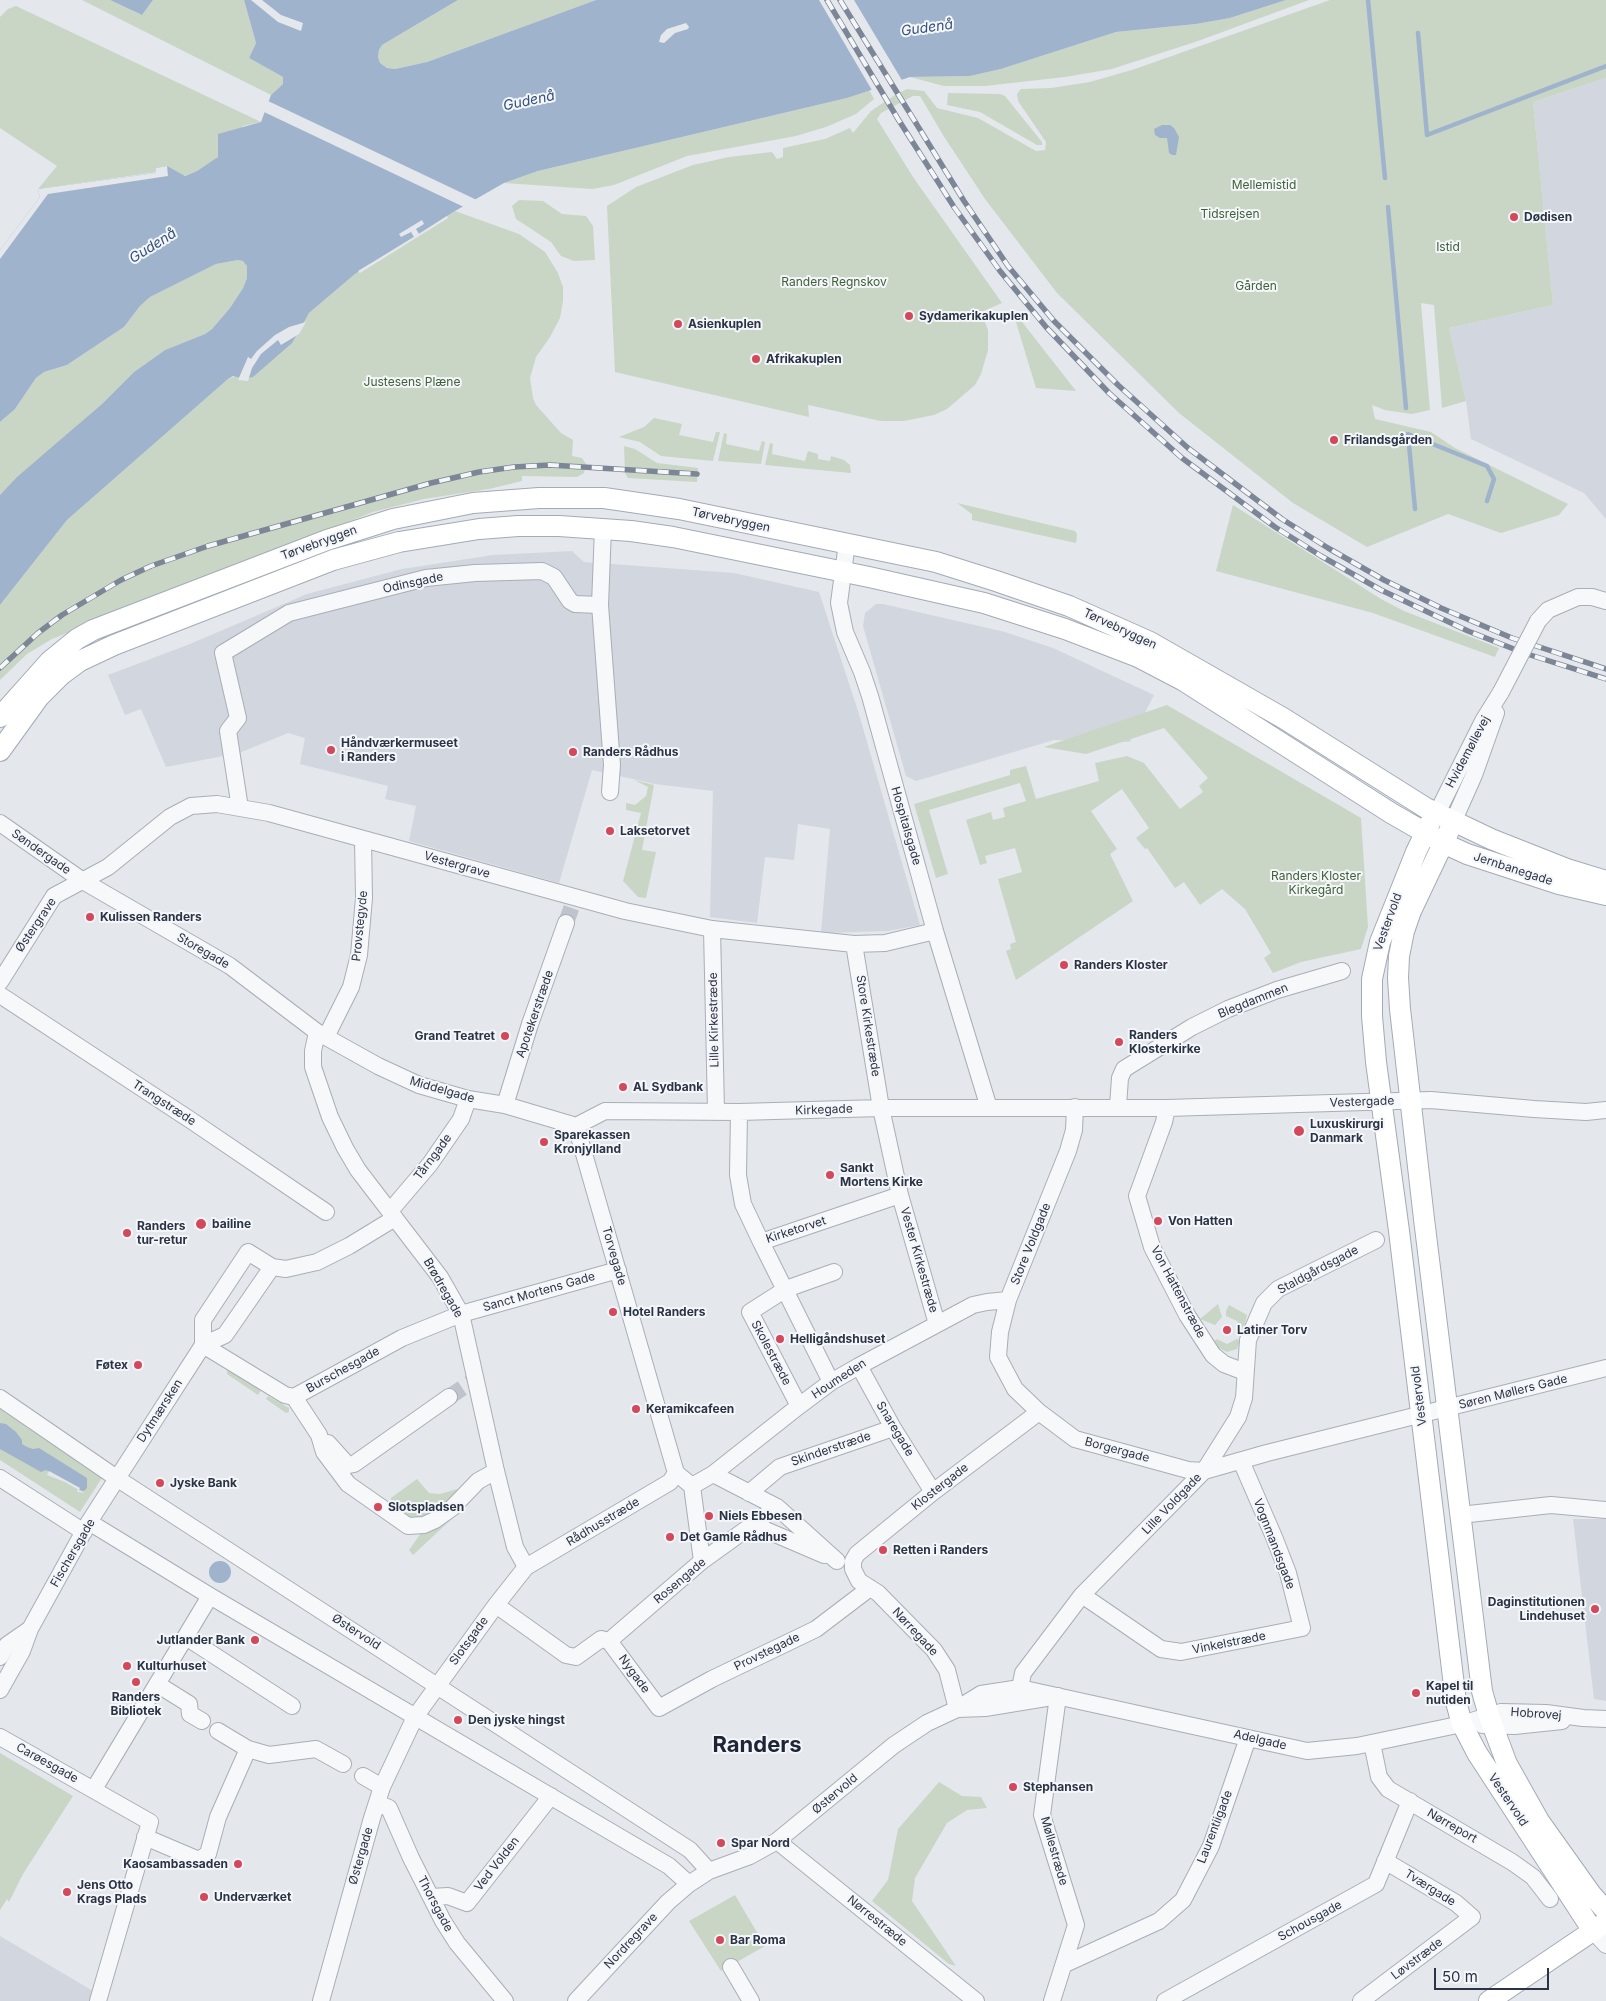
<!DOCTYPE html>
<html>
<head>
<meta charset="utf-8">
<style>
  body { margin:0 }
  #map { position:relative; width:1606px; height:2001px; overflow:hidden; background:#e4e7ec; font-family:Inter,sans-serif }
  canvas { display:block }
  .scale { position:absolute; left:1434px; top:1968px; width:115px; height:22px; box-sizing:border-box; border:2px solid #2b3445; border-top:0; padding-left:6px; font-size:15px; line-height:18px; white-space:nowrap; color:#2b3445; -webkit-text-stroke:4px #f4f6f9; paint-order:stroke }
</style>
</head>
<body>
<div id="map">
<canvas width="1606" height="2001"></canvas>
<div class="scale">50 m</div>
</div>
<script>
const g = document.querySelector('canvas').getContext('2d');
g.lineJoin = 'round';
function fillPath(path, color) { g.fillStyle = color; g.fill(path, 'evenodd'); }
const shape = rows => new Path2D(rows.map(r => 'M' + r).join(''));
function strokePath(path, color, width, dash) { g.strokeStyle = color; g.lineWidth = width; g.lineCap = dash ? 'butt' : 'round'; g.setLineDash(dash || []); g.stroke(path); }
function label(font, color, halo, rows, align = 'center') {
  g.font = font + ' Inter,sans-serif'; g.lineWidth = 4; g.setLineDash([]); g.textBaseline = 'middle'; g.strokeStyle = halo; g.fillStyle = color; for (const [text, x, y, turn = 0] of rows) {
    g.save(); g.translate(x, y); g.rotate((+turn || 0) * Math.PI / 180); g.textAlign = isNaN(turn) ? turn : align; if (halo) g.strokeText(text, 0, 0); g.fillText(text, 0, 0); g.restore();
  }
}
fillPath(shape([
  [1606,78,1606,519,1584,493,1471,439,1466,401,1449,328,1553,305,1533,102],
  [572,551,584,562,734,573,819,592,858,711,920,925,888,931,821,933,830,829,798,824,794,860,765,857,757,923,710,917,713,791,655,784,592,770,559,883,409,841,416,806,385,799,388,786,300,764,305,738,288,733,239,753,166,767,141,709,125,715,108,675,190,644,307,594,402,569,493,555],
  [876,604,883,604,1005,632,1053,648,1154,695,1130,742,1054,740,916,781,906,776,863,626,865,613],
  [1573,1519,1606,1519,1606,1701,1594,1699],
  [0,1936,93,1991,90,2001,0,2001]
]), '#d2d6de');
fillPath(shape([
  [82,0,110,0,142,15,153,0,244,0,256,43,249,58,283,77,283,84,271,95],
  [458,0,596,0,427,62,395,69,387,68,380,63,378,57,379,50,382,45],
  [1286,0,1309,0,1198,41,1112,69,1065,77,985,86,944,86,910,77,970,76,1001,69,1116,32,1196,24,1230,18],
  [1330,0,1606,0,1606,78,1533,102,1553,305,1449,328,1466,401,1442,408,1434,305,1421,303,1430,410,1412,414,1385,410,1372,405,1375,419,1431,432,1455,448,1568,504,1559,515,1501,533,1448,514,1367,547,1293,503,1179,413,1057,293,985,199,943,135,920,96,913,96,881,113,877,119,913,177,1002,303,981,312,988,330,988,350,981,374,975,385,947,409,934,415,904,421,881,421,808,405,809,417,615,372,607,206,636,187,693,165,729,157,772,152,777,159,783,157,783,148,825,139,850,128,853,133,871,111,895,95,907,89,924,91,937,108,978,118,1036,151,1045,150,1046,142,1018,101,1017,94,1021,89,1051,88,1090,82,1135,69],
  [16,6,261,122,243,126,219,157,197,171,184,176,167,167,157,172,38,189,57,166,0,128,0,17,8,9],
  [869,90,874,99,856,114,826,127,796,136,687,156,614,185,592,189,504,183,538,171,847,98],
  [948,93,1000,94,1005,96,1042,142,1042,145,1037,145,980,112,947,105],
  [519,200,543,201,562,214,586,216,593,226,595,260,574,261,561,256,551,242,516,219,512,206],
  [455,211,519,234,545,252,558,273,563,287,563,301,560,318,550,337,536,357,530,378,533,398,536,405,561,433,573,440,572,456,582,458,586,464,584,473,577,477,522,476,522,481,489,489,424,499,373,512,52,639,27,654,0,680,0,605,67,520,228,379,236,376,301,325,309,313,355,274],
  [238,260,244,261,247,266,247,278,243,288,230,308,212,329,205,334,165,350,134,372,102,404,0,495,0,422,15,409,36,378,44,372,67,365,124,327,140,306,150,297,216,264],
  [1012,309,1076,391,1036,388],
  [654,418,682,424,679,435,713,442,716,432,720,432,713,461,661,456,640,442,619,437,644,427],
  [724,433,727,434,726,444,759,451,762,441,765,442,761,464,718,461],
  [770,443,773,444,772,454,805,461,808,451,818,454,818,459,830,461,831,456,844,460,850,465,851,473,765,465],
  [624,446,635,449,657,463,698,468,697,482,628,478,625,473],
  [957,503,1075,531,1077,534,1076,543,972,520,972,514],
  [1233,505,1381,599,1404,611,1499,648,1495,657,1373,613,1216,571],
  [1167,705,1361,818,1368,927,1361,949,1301,962,1273,973,1264,958,1271,953,1245,909,1222,889,1200,905,1184,882,1175,888,1147,848,1145,849,1136,838,1149,828,1122,789,1091,811,1117,849,1110,854,1133,901,1016,980,1006,951,1011,949,1010,944,1016,942,998,879,1022,872,1015,848,985,856,987,863,980,865,966,820,991,812,993,820,1005,817,1003,808,1026,801,1020,783,929,810,948,874,936,878,914,804,1010,775,1010,770,1026,766,1036,799,1099,781,1095,763,1127,756,1144,763,1180,809,1203,792,1199,786,1208,778,1164,728,1086,754,1044,747],
  [634,780,654,785,642,850,656,852,646,898,638,897,623,881,641,813,626,810,626,803,635,805,646,796,648,787],
  [1218,1304,1222,1317,1215,1325,1200,1319],
  [1229,1305,1247,1315,1242,1336,1240,1335,1240,1326,1237,1321,1226,1316,1226,1311],
  [1217,1339,1227,1344,1237,1339,1240,1341,1237,1349,1227,1352,1219,1348,1214,1341],
  [227,1370,229,1370,261,1390,258,1395,227,1374],
  [268,1396,289,1408,289,1412,286,1413,266,1399],
  [0,1406,105,1473,80,1512,0,1460],
  [417,1479,429,1493,440,1494,457,1489,461,1494,431,1517,415,1521,390,1504,391,1498],
  [457,1514,413,1555,409,1550,421,1533],
  [0,1753,73,1796,23,1874,9,1902,7,1899,0,1910],
  [939,1782,962,1796,981,1797,987,1808,967,1810,947,1823,915,1878,912,1901,956,1966,949,1964,872,1901,888,1880,898,1829],
  [735,1895,765,1946,721,1971,689,1921]
]), '#c9d6c5');
fillPath(shape([
  [110,0,153,0,142,15],
  [244,0,458,0,382,45,379,50,378,57,380,63,387,68,395,69,427,62,596,0,1286,0,1230,18,1196,24,1116,32,1001,69,970,76,910,77,847,98,538,171,504,183,455,211,355,274,309,313,292,343,253,377,244,379,233,376,228,379,67,520,0,605,0,495,17,477,102,404,134,372,165,350,205,334,212,329,230,308,243,288,247,278,247,266,243,261,238,260,216,264,150,297,140,306,124,327,67,365,44,372,36,378,15,409,0,422,0,250,40,197,38,189,156,173,156,168,167,166,185,176,197,171,218,157,218,134,261,122,271,95,283,84,283,77,249,58,256,43],
  [686,23,689,27,688,29,675,33,664,43,659,42,661,35,667,29],
  [1162,125,1170,125,1174,128,1179,137,1176,155,1172,155,1169,153,1167,138,1160,138,1155,135,1154,129],
  [0,1423,6,1424,16,1432,22,1440,22,1444,27,1447,33,1449,39,1448,87,1478,87,1488,84,1491,79,1490,50,1472,46,1470,41,1472,0,1449],
  '209 1572a11 11 0 1 1 22 0a11 11 0 1 1-22 0Z'
]), '#9fb4cc');
fillPath(shape([
  [251,0,262,0,281,15,303,23,301,31,278,22],
  [819,0,854,0,903,82,873,92],
  [266,100,479,201,466,208,262,111],
  [167,166,168,176,48,194,0,259,0,250,40,197,38,189,156,173,156,168],
  [447,216,448,218,360,273,358,271,414,237,411,232,401,237,399,234,422,220,424,224,416,229,419,234],
  [306,322,299,334,281,345,278,340,261,354,252,368,248,381,238,380,248,357,251,359,257,351,275,335,289,327],
  [49,1471,80,1488,79,1490,85,1493,78,1492,77,1489,65,1482,47,1475]
]), '#e4e7ec');
strokePath(shape([
  [1368,0,1385,178],
  [1418,33,1427,135,1606,66],
  [1388,207,1406,408],
  [1415,509,1408,434,1487,466,1494,479,1487,501]
]), '#9fb4cc', 4.5);
strokePath(shape([
  [566,923,572,906],
  [449,1397,470,1383]
]), '#bfc3cb', 16, [16, 8]);
const minor = shape([
  [603,528,600,605,612,765,610,792],
  [847,543,839,603,845,632,862,672,870,696,935,931,989,1108],
  [1538,621,1548,610,1578,597,1592,597,1606,601],
  [240,808,228,731,238,718,223,653,289,613,426,578,475,573,542,571,554,577,570,601,575,604,600,605],
  [1437,813,1483,721,1501,692],
  [1454,820,1474,775,1496,713],
  [0,823,83,881,230,966,317,1032,378,1066,419,1085,468,1099,505,1105,576,1126],
  [712,929,716,1111],
  [854,944,881,1108,900,1195,937,1324],
  [0,982,54,896,108,867,170,817,191,806,217,804,269,813,625,911,712,929,854,944,885,943,935,931],
  [0,995,192,1121,326,1212],
  [317,1032,313,1051,313,1067,330,1117,345,1148,358,1170,440,1277,461,1314,496,1471,515,1547,526,1567],
  [326,1037,351,987,359,955,364,898,363,839],
  [505,1105,530,1024,566,923],
  [1118,1106,1120,1078,1124,1069,1192,1027,1228,1009,1277,990,1342,971],
  [1075,1107,1074,1130,1068,1151,1008,1300,1000,1332,998,1357,1015,1389,1039,1412,1075,1439,1188,1470,1204,1471],
  [1167,1108,1164,1122,1137,1196,1152,1247,1187,1315,1213,1355,1224,1364,1245,1372],
  [739,1112,738,1175,743,1204,761,1242,900,1195],
  [576,1126,605,1111,739,1112,881,1108,1167,1108,1431,1100,1534,1109,1586,1112,1606,1110],
  [576,1126,676,1473],
  [390,1211,430,1164,461,1119,468,1099],
  [761,1242,831,1382],
  [272,1267,286,1269,317,1262,349,1246,395,1218],
  [203,1345,285,1395,294,1397,402,1338,461,1314,618,1270],
  [859,1366,893,1428,933,1492],
  [294,1397,319,1435,324,1452,348,1484,408,1526,424,1525,435,1520,452,1508,478,1481,496,1471],
  [0,1398,118,1479,690,1850,709,1871],
  [799,1406,750,1312,786,1289,834,1272],
  [328,1443,346,1463,349,1465,354,1464,449,1397],
  [1204,1471,1238,1417,1244,1398,1248,1340,1264,1303,1278,1289,1376,1240],
  [676,1473,692,1486,713,1474,777,1507,837,1561],
  [713,1474,799,1406,831,1382,859,1366,973,1305,987,1302,1008,1300],
  [0,1478,84,1532],
  [692,1486,702,1561],
  [749,1493,780,1467,893,1428],
  [1460,1515,1551,1505,1606,1510],
  [89,1522,210,1596,669,1866,689,1884],
  [749,1529,768,1531,824,1555],
  [1082,1595,1161,1649,1181,1652,1302,1628,1288,1573,1274,1537,1241,1461],
  [496,1605,566,1655,576,1657,601,1639,609,1641],
  [186,1637,292,1706],
  [609,1641,659,1708,712,1679,816,1629,870,1588],
  [609,1641,702,1561,777,1507],
  [0,1657,7,1645,30,1629],
  [157,1684,189,1704,190,1714,202,1721],
  [1020,1688,1023,1673,1082,1595,1204,1471,1267,1453,1606,1368],
  [0,1690,22,1651,30,1629,89,1522,154,1421,203,1345,225,1335,272,1267,248,1252,203,1320,203,1345],
  [957,1709,947,1670,934,1650,878,1593,859,1581,853,1569,853,1561,857,1554,933,1492,1039,1412],
  [957,1709,985,1708,1046,1698],
  [1482,1725,1514,1726,1562,1721],
  [218,1731,248,1749,269,1755,316,1749,343,1764],
  [0,1737,150,1822,98,2001],
  [1372,1743,1379,1777,1388,1789,1512,1862,1533,1877,1550,1899],
  [363,1776,382,1787],
  [94,1789,210,1596],
  [377,1803,389,1808,411,1858,443,1921,457,1943,505,2001],
  [145,1837,199,1860,208,1854,218,1817,248,1749],
  [777,1841,976,2001],
  [431,1897,448,1896,467,1903,551,1796],
  [1593,1931,1606,1945],
  [1065,1964,1159,1921,1183,1900,1211,1846,1248,1738],
  [731,1967,751,2001],
  [321,2001,372,1818,382,1787,415,1717,496,1605,526,1567,670,1482,676,1473],
  [576,2001,668,1902,689,1884,709,1871,750,1856,777,1841,894,1745,927,1723,957,1709,981,1694,1020,1688,1307,1751,1357,1746,1462,1724,1501,1712,1546,1713,1583,1718,1606,1719],
  [1052,2001,1076,1925,1042,1815,1058,1696],
  [1165,2001,1376,1884,1410,1801],
  [1361,2001,1472,1917,1456,1903,1385,1861]
]);
const major = shape([
  [0,717,50,661,77,639,93,630,327,540,393,519,473,503,539,498,604,498,679,509,936,562,996,581,1069,606,1150,642,1283,718,1426,808,1491,839,1567,869,1606,881],
  [0,751,39,697,61,675,80,661,114,645,333,560,399,542,479,529,518,526,559,526,631,531,673,537,869,577,984,603,1065,629,1138,657,1184,681,1391,813,1443,843,1467,854,1559,884,1606,895],
  [1430,823,1416,852,1380,942,1372,979,1372,1016,1376,1062,1399,1231,1456,1702,1462,1724,1477,1753,1593,1931],
  [1449,831,1411,911,1404,931,1399,956,1398,978,1400,1009,1424,1219,1482,1691,1489,1716,1507,1764,1539,1821,1591,1894,1606,1911],
  [1489,2001,1603,1924]
]);
strokePath(minor, '#a9aeb7', 18);
strokePath(major, '#a3abb8', 22);
strokePath(minor, '#f7f8fa', 16);
strokePath(major, '#fff', 20);
const rail = shape([
  [827,0,898,119,954,207,1000,271,1046,327,1109,393,1182,458,1275,527,1321,556,1381,590,1468,631,1524,653,1606,679],
  [840,0,964,201,1008,266,1054,321,1118,385,1188,448,1282,519,1328,548,1384,580,1441,608,1512,638,1606,669],
  [0,668,38,633,62,615,121,580,151,566,208,546,431,483,479,472,514,467,550,465,697,474]
]);
strokePath(rail, '#7d8696', 5.5);
strokePath(rail, '#f4f6f9', 4, [11]);
const minorBridge = shape([
  [1501,692,1538,621]
]);
strokePath(minorBridge, '#a9aeb7', 18, []);
strokePath(minorBridge, '#f7f8fa', 16);
for (const [x, y, r, color] of [
  [1514,217,5,"#d1495b"],
  [909,316,5,"#d1495b"],
  [678,324,5,"#d1495b"],
  [756,359,5,"#d1495b"],
  [1334,440,5,"#d1495b"],
  [331,750,5,"#d1495b"],
  [573,752,5,"#d1495b"],
  [610,831,5,"#d1495b"],
  [90,917,5,"#d1495b"],
  [1064,965,5,"#d1495b"],
  [505,1036,5,"#d1495b"],
  [1119,1042,5,"#d1495b"],
  [623,1087,5,"#d1495b"],
  [1299,1131,6,"#d1495b"],
  [544,1142,5,"#d1495b"],
  [830,1175,5,"#d1495b"],
  [1158,1221,5,"#d1495b"],
  [201,1224,6,"#d1495b"],
  [127,1233,5,"#d1495b"],
  [613,1312,5,"#d1495b"],
  [1227,1330,5,"#d1495b"],
  [780,1339,5,"#d1495b"],
  [138,1365,5,"#d1495b"],
  [636,1409,5,"#d1495b"],
  [160,1483,5,"#d1495b"],
  [378,1507,5,"#d1495b"],
  [709,1516,5,"#d1495b"],
  [670,1537,5,"#d1495b"],
  [883,1550,5,"#d1495b"],
  [1595,1609,5,"#d1495b"],
  [255,1640,5,"#d1495b"],
  [127,1666,5,"#d1495b"],
  [136,1682,5,"#d1495b"],
  [1416,1693,5,"#d1495b"],
  [458,1720,5,"#d1495b"],
  [1013,1787,5,"#d1495b"],
  [721,1843,5,"#d1495b"],
  [238,1864,5,"#d1495b"],
  [67,1892,5,"#d1495b"],
  [204,1897,5,"#d1495b"],
  [720,1940,5,"#d1495b"]
]) { const dot = new Path2D(); dot.arc(x, y, r, 0, 2 * Math.PI); g.fillStyle = color; g.fill(dot); strokePath(dot, '#f4f6f9', 2); }
label('12px', '#3f6138', '#f4f6f9', [
  ["Mellemistid",1264,185],
  ["Tidsrejsen",1230,214],
  ["Istid",1448,247],
  ["Randers Regnskov",834,282],
  ["Gården",1256,286],
  ["Justesens Plæne",412,382],
  ["Randers Kloster",1316,876],
  ["Kirkegård",1316,890]
]);
label('bold 12px', '#2b3445', '#f4f6f9', [
  ["Dødisen",1524,217],
  ["Sydamerikakuplen",919,316],
  ["Asienkuplen",688,324],
  ["Afrikakuplen",766,359],
  ["Frilandsgården",1344,440],
  ["Håndværkermuseet",341,743],
  ["i Randers",341,757],
  ["Randers Rådhus",583,752],
  ["Laksetorvet",620,831],
  ["Kulissen Randers",100,917],
  ["Randers Kloster",1074,965],
  ["Randers",1129,1035],
  ["Klosterkirke",1129,1049],
  ["Grand Teatret",495,1036,"right"],
  ["AL Sydbank",633,1087],
  ["Luxuskirurgi",1310,1124],
  ["Danmark",1310,1138],
  ["Sparekassen",554,1135],
  ["Kronjylland",554,1149],
  ["Sankt",840,1168],
  ["Mortens Kirke",840,1182],
  ["Von Hatten",1168,1221],
  ["bailine",212,1224],
  ["Randers",137,1226],
  ["tur-retur",137,1240],
  ["Hotel Randers",623,1312],
  ["Latiner Torv",1237,1330],
  ["Helligåndshuset",790,1339],
  ["Føtex",128,1365,"right"],
  ["Keramikcafeen",646,1409],
  ["Jyske Bank",170,1483],
  ["Slotspladsen",388,1507],
  ["Niels Ebbesen",719,1516],
  ["Det Gamle Rådhus",680,1537],
  ["Retten i Randers",893,1550],
  ["Daginstitutionen",1585,1602,"right"],
  ["Lindehuset",1585,1616,"right"],
  ["Jutlander Bank",245,1640,"right"],
  ["Kulturhuset",137,1666],
  ["Kapel til",1426,1686],
  ["nutiden",1426,1700],
  ["Randers",136,1697,"center"],
  ["Bibliotek",136,1711,"center"],
  ["Den jyske hingst",468,1720],
  ["Stephansen",1023,1787],
  ["Spar Nord",731,1843],
  ["Kaosambassaden",228,1864,"right"],
  ["Jens Otto",77,1885],
  ["Krags Plads",77,1899],
  ["Underværket",214,1897],
  ["Bar Roma",730,1940]
], 'left');
label('12px', '#2b3445', '#f4f6f9', [
  ["Tørvebryggen",731,520,12],
  ["Tørvebryggen",319,543,-20],
  ["Odinsgade",413,583,-12],
  ["Tørvebryggen",1120,629,25],
  ["Hvidemøllevej",1468,752,-62],
  ["Hospitalsgade",906,826,74],
  ["Søndergade",41,852,35],
  ["Vestergrave",457,865,16],
  ["Jernbanegade",1513,869,18],
  ["Vestervold",1388,922,-70],
  ["Østergrave",36,925,-56],
  ["Provstegyde",360,926,-84],
  ["Storegade",203,951,30],
  ["Blegdammen",1253,1001,-22],
  ["Apotekerstræde",535,1014,-71],
  ["Lille Kirkestræde",714,1020,-91],
  ["Store Kirkestræde",868,1026,81],
  ["Middelgade",442,1090,16],
  ["Vestergade",1362,1102,-2],
  ["Trangstræde",164,1103,33],
  ["Kirkegade",824,1110,-2],
  ["Tårngade",433,1157,-53],
  ["Kirketorvet",796,1230,-18],
  ["Store Voldgade",1031,1244,-68],
  ["Torvegade",614,1256,74],
  ["Vester Kirkestræde",919,1260,74],
  ["Staldgårdsgade",1318,1270,-28],
  ["Brødregade",443,1288,60],
  ["Sanct Mortens Gade",539,1292,-16],
  ["Von Hattenstræde",1178,1292,62],
  ["Skolestræde",771,1353,62],
  ["Burschesgade",343,1370,-29],
  ["Houmeden",839,1379,-33],
  ["Søren Møllers Gade",1513,1392,-14],
  ["Vestervold",1419,1396,-97],
  ["Dytmærsken",160,1411,-57],
  ["Snaregade",895,1429,59],
  ["Skinderstræde",831,1449,-19],
  ["Borgergade",1117,1450,15],
  ["Klostergade",940,1487,-38],
  ["Lille Voldgade",1172,1504,-46],
  ["Rådhusstræde",603,1522,-31],
  ["Vognmandsgade",1274,1544,69],
  ["Fischersgade",73,1553,-60],
  ["Rosengade",680,1581,-40],
  ["Østervold",356,1632,33],
  ["Nørregade",915,1632,47],
  ["Slotsgade",469,1641,-54],
  ["Vinkelstræde",1229,1643,-11],
  ["Provstegade",767,1652,-26],
  ["Nygade",634,1674,54],
  ["Hobrovej",1536,1714,4],
  ["Adelgade",1260,1740,13],
  ["Carøesgade",47,1763,29],
  ["Østervold",835,1794,-40],
  ["Vestervold",1508,1800,56],
  ["Nørreport",1452,1826,30],
  ["Laurentiigade",1215,1827,-69],
  ["Møllestræde",1054,1851,74],
  ["Østergade",361,1856,-74],
  ["Ved Volden",497,1864,-52],
  ["Tværgade",1430,1888,32],
  ["Thorsgade",435,1904,62],
  ["Nørrestræde",877,1921,39],
  ["Schousgade",1310,1921,-29],
  ["Nordregrave",631,1941,-47],
  ["Løvstræde",1417,1959,-37]
]);
label('italic 14px', '#34527a', '#f4f6f9', [
  ["Gudenå",927,28,-8],
  ["Gudenå",529,101,-12],
  ["Gudenå",153,246,-32]
]);
label('bold 22px', '#1d2536', '#f4f6f9', [
  ["Randers",757,1745]
]);
</script>
</body>
</html>
